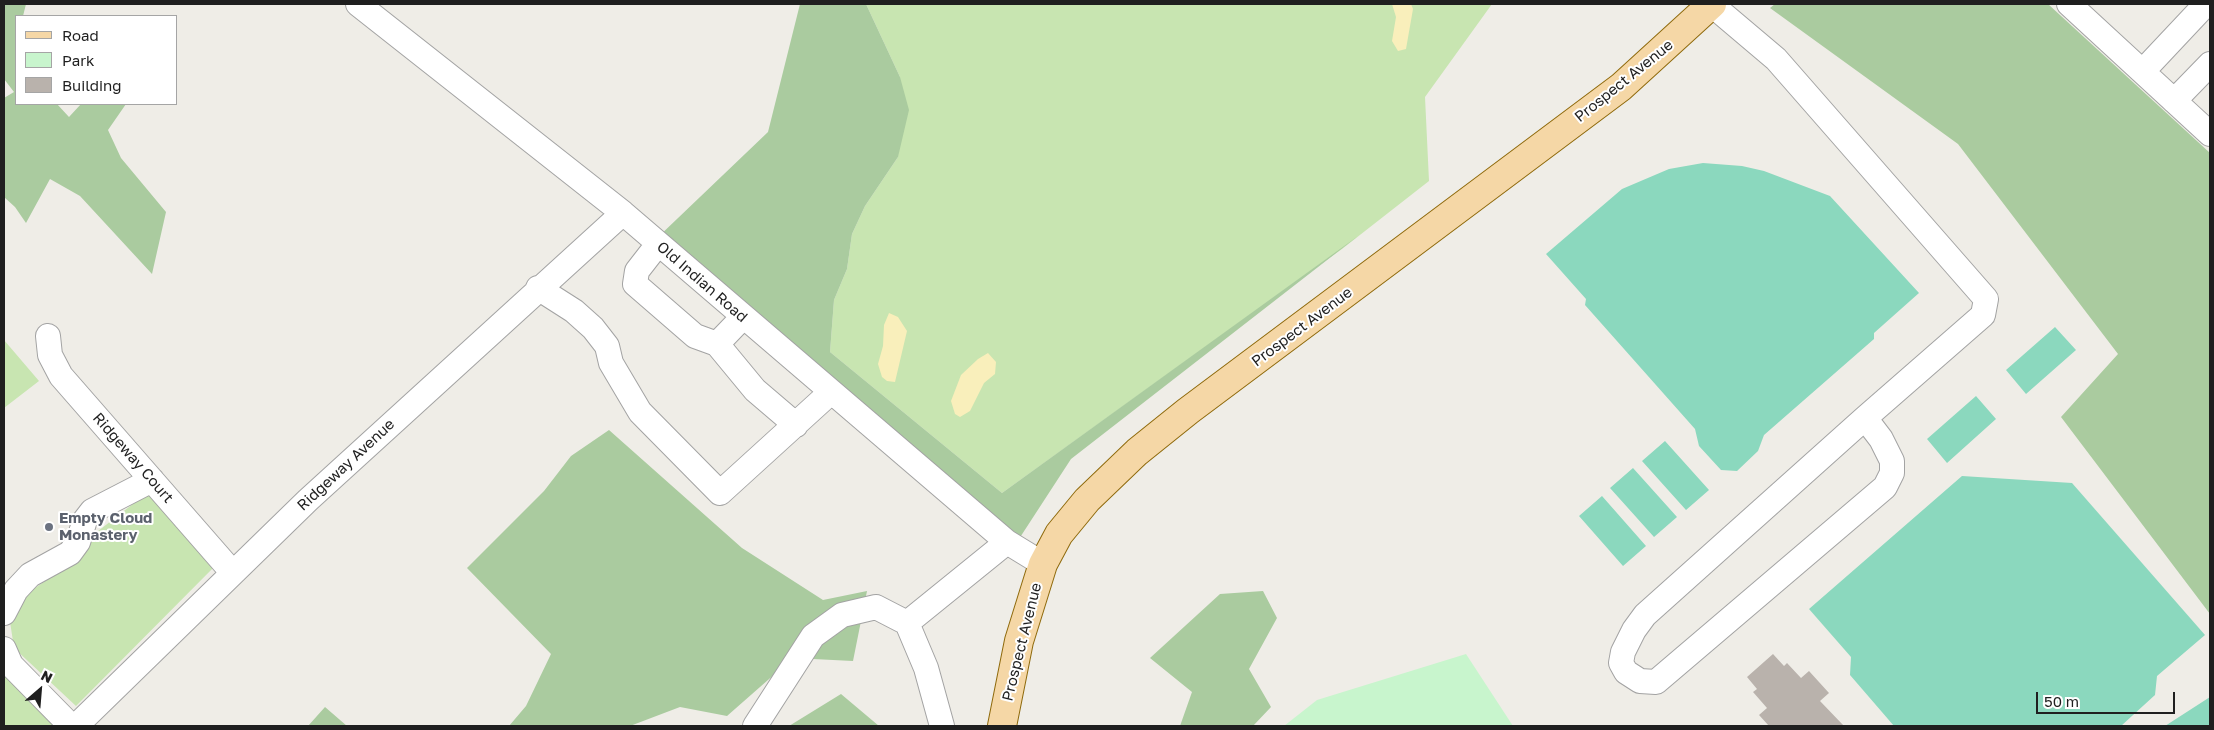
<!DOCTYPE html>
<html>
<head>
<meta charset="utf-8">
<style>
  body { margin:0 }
  #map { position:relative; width:2214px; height:730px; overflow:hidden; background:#efede7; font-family:"Golos Text",sans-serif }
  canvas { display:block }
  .frame { position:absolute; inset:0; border:5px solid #1f1f1f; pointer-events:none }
  .legend { position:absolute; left:15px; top:15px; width:162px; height:90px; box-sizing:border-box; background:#fff; border:1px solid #a5a5a5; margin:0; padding:6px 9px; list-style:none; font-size:15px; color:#1f1f1f }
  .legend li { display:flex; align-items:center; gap:10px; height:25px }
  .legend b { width:25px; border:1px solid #a5a5a5 }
  .north { position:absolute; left:15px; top:665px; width:50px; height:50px; -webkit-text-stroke:4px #fff; paint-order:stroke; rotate:27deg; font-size:14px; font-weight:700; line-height:20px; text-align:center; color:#1f1f1f }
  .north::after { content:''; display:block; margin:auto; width:18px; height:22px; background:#1f1f1f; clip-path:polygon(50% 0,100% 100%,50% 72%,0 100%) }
  .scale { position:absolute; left:2036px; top:692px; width:139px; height:22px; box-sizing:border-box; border:2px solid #1f1f1f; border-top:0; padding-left:6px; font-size:15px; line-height:18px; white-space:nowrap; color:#1f1f1f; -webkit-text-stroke:4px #fff; paint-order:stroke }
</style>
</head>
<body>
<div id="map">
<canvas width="2214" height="730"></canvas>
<div class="frame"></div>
<ul class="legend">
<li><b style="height:6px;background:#f5d7a6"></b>Road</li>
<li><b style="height:14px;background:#c8f5cd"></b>Park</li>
<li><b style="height:14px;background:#b9b2ac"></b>Building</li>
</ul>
<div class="north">N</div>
<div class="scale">50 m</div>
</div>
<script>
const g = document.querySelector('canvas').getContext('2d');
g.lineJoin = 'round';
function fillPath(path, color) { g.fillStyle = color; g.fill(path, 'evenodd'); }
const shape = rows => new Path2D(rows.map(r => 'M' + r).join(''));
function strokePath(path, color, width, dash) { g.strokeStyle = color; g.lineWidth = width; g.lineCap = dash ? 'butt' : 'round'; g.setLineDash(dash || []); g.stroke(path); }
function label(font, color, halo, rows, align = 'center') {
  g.font = font + ' "Golos Text",sans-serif'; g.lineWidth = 4; g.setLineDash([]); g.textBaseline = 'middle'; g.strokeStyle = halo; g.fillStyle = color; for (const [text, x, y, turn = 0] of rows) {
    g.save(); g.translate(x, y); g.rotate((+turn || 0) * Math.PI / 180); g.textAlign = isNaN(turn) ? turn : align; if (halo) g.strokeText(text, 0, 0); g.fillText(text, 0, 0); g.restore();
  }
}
fillPath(shape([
  [866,4,1492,4,1425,97,1429,181,1342,249,1002,493,830,352,834,300,847,269,852,234,865,206,898,157,900,77],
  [4,340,39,381,4,408],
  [147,493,218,563,76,706,14,648,9,615,29,592,69,565,93,535],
  [4,670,57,726,4,726]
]), '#c8e5b1');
fillPath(shape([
  [4,4,26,4,23,16,16,16,16,104,57,104,69,117,81,104,126,104,108,130,121,158,166,212,152,274,80,196,50,179,26,223,15,207,4,197,4,98,14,92,4,79],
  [800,4,866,4,900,77,909,110,898,157,865,206,852,234,847,269,834,300,830,352,1002,493,1358,236,1071,459,1017,542,655,240,768,132],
  [1775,4,2048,4,2210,153,2210,614,2061,417,2118,354,1958,144,1770,8],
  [609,430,742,548,823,600,867,591,853,661,793,658,727,716,680,707,630,726,509,726,526,706,551,654,467,568,544,491,571,456],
  [1263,591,1277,618,1249,669,1271,707,1253,726,1180,726,1192,692,1150,658,1220,594],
  [841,694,879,726,789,726],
  [325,707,347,726,308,726]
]), '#aacb9f');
fillPath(shape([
  [1392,4,1411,4,1413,9,1406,49,1398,51,1392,41,1396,17],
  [889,313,898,317,907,331,895,382,887,381,882,377,878,364,883,346,884,325],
  [988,353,996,362,995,374,984,383,970,411,960,417,955,414,951,401,961,375,978,359]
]), '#f9efbb');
fillPath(shape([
  [1466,654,1513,726,1284,726,1317,700]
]), '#c8f5cd');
fillPath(shape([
  [1703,163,1742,166,1764,171,1830,196,1919,293,1874,333,1874,339,1764,435,1758,451,1737,471,1721,470,1699,446,1695,429,1585,305,1586,299,1546,254,1622,189,1669,169],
  [2055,327,2076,350,2026,394,2006,370],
  [1976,396,1996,419,1947,463,1927,439],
  [1665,441,1709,490,1686,510,1642,461],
  [1633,468,1677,517,1654,537,1610,488],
  [1962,476,2072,483,2205,635,2157,676,2155,695,2121,726,1894,726,1850,675,1851,657,1809,609],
  [1602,496,1646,546,1623,566,1579,516],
  [2210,697,2210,726,2165,726]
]), '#8bd8be');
fillPath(shape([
  [1773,654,1784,666,1787,663,1801,678,1809,671,1829,693,1820,701,1844,726,1769,726,1759,715,1767,708,1753,692,1757,689,1747,677]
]), '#b9b2ac');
const minor = shape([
  [358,4,623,213,1007,542,1043,564],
  [1711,4,1776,59,1986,299,1983,315,1865,418,1645,615,1634,630,1623,652,1621,663,1626,672,1640,681,1656,682,1885,487,1892,473,1892,461,1881,439,1865,418],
  [2069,4,2210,134],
  [2143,71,2206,4],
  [2174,101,2210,64],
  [658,244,637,271,635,284,695,336,717,344],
  [538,288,574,311,593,328,607,346,611,363,640,412,720,493,831,392],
  [743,317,717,344,755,390,796,425],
  [48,336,50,355,61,376,233,573],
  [4,613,16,590,30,575,70,553,78,542,85,520,92,511,152,480],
  [907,623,1007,542],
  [4,649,11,665,71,726],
  [76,726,308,500,623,213],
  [755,726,813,636,842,615,876,607,907,623,926,668,942,726]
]);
const major = shape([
  [1002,726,1019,641,1043,564,1059,534,1087,500,1137,452,1188,411,1621,87,1712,4]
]);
strokePath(minor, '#a3a3a3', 26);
strokePath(major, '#8f6a0c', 30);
strokePath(minor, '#fff', 24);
strokePath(major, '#f5d7a6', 28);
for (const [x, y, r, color] of [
  [49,527,5,"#6b7280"]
]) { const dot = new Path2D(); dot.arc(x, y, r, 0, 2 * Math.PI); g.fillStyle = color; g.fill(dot); strokePath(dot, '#fff', 2); }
label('15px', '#1f1f1f', '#fff', [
  ["Prospect Avenue",1624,81,-39],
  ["Old Indian Road",702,282,41],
  ["Prospect Avenue",1302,327,-37],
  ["Ridgeway Court",133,458,49],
  ["Ridgeway Avenue",346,465,-43],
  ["Prospect Avenue",1022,642,-76]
]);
label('bold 15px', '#5b616d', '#fff', [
  ["Empty Cloud",59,518],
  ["Monastery",59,535]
], 'left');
</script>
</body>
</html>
